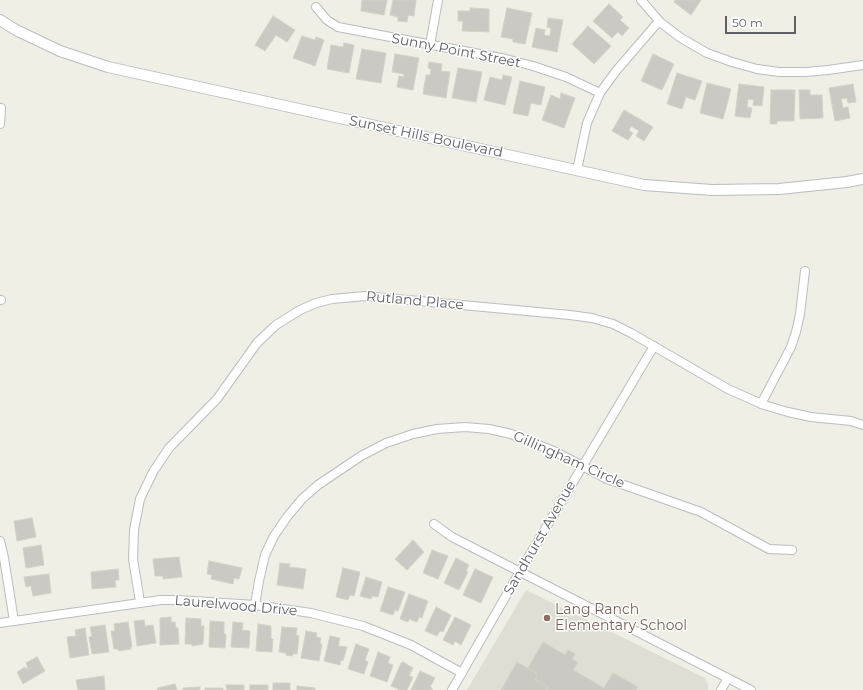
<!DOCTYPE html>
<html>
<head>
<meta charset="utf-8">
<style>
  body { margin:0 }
  #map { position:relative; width:863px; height:690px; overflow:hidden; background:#efefe6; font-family:Montserrat,sans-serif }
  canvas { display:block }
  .scale { position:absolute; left:725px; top:16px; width:71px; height:18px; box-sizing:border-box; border:2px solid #5e6066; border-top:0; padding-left:5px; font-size:12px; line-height:14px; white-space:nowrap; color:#5e6066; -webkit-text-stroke:3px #fff; paint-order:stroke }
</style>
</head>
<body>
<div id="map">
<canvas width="863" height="690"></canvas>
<div class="scale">50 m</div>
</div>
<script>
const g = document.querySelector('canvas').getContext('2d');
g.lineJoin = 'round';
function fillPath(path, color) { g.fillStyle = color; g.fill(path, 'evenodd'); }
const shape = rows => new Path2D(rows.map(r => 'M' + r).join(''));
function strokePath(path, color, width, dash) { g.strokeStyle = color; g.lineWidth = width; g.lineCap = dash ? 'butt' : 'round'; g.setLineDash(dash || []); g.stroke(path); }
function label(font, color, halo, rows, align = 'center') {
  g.font = font + ' Montserrat,sans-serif'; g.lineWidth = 3; g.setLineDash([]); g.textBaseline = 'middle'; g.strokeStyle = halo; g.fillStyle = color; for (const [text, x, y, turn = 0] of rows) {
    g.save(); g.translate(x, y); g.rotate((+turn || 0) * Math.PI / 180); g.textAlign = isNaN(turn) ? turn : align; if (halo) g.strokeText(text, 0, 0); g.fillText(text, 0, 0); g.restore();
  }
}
fillPath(shape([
  [526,590,705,678,708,685,708,690,467,690]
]), '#dfded4');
const building = shape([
  [362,0,387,0,384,15,361,11,362,0],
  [393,0,416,0,414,16,408,15,407,22,398,21,398,17,390,15,393,0],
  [675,0,701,0,691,15,674,2,675,0],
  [609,4,623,17,620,20,629,28,622,36,618,32,612,38,593,21,609,4],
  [470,8,489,9,489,32,462,31,463,21,458,21,458,11,470,11,470,8],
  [507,8,532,13,525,44,513,42,513,39,501,37,507,8],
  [273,16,295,30,287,42,276,35,265,51,255,45,273,16],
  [548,18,563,20,557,52,532,47,536,28,545,30,544,35,550,36,551,28,547,27,548,18],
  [588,26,611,46,594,64,572,44,588,26],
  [302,36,315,40,316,37,324,40,315,66,293,58,302,36],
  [344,43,354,45,349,73,327,69,331,45,343,47,344,43],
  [362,49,386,53,381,83,356,79,362,49],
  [395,54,419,58,413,90,397,87,399,76,404,77,404,74,392,72,395,54],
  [653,54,674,64,662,90,641,81,653,54],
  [429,62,442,64,441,71,450,72,446,98,423,94,426,75,430,75,431,69,428,68,429,62],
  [458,68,482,72,476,102,452,98,458,68],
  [677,73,702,81,695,100,686,97,682,109,667,104,677,73],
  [503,75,512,77,505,105,484,100,490,77,502,80,503,75],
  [520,81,545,87,541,105,531,103,528,116,513,113,520,81],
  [707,83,731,89,723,119,700,113,707,83],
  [739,84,764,87,762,106,753,105,754,100,748,99,747,107,752,108,750,118,735,116,739,84],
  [853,84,856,102,848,103,847,98,841,99,843,108,848,107,850,118,835,121,829,88,853,84],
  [771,90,795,90,794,121,777,121,777,124,770,124,771,90],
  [799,90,810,90,810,95,822,95,823,118,800,119,799,90],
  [561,93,575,98,564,128,542,120,551,95,560,99,561,93],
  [624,110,653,127,644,141,636,136,639,131,631,126,629,131,633,133,628,140,612,131,624,110],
  [32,518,36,537,17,541,14,521,32,518],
  [413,540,424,552,407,570,395,559,413,540],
  [41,545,44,565,26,568,23,548,41,545],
  [432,550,448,556,438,579,423,573,432,550],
  [179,557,182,577,163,579,163,576,155,576,153,559,179,557],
  [456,558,469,565,466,571,468,572,459,590,444,583,456,558],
  [209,561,242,568,239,579,234,578,233,584,211,579,212,575,207,574,209,561],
  [280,563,290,564,289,567,306,569,303,589,277,585,280,563],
  [343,568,360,572,354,596,350,595,348,600,336,597,343,568],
  [118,569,119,580,115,580,116,587,92,589,91,572,118,569],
  [475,569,493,577,481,603,463,595,475,569],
  [49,574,51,593,33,596,31,586,26,587,24,577,49,574],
  [366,577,382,582,378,597,372,596,371,599,360,596,366,577],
  [388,587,405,592,398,611,395,610,393,615,380,611,388,587],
  [409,594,428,601,422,618,419,617,417,622,409,619,408,622,400,619,409,594],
  [436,607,451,615,443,632,440,631,437,636,425,631,436,607],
  [171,617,171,622,175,622,176,628,178,628,179,644,160,645,160,618,171,617],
  [455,617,471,625,461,645,455,641,453,645,443,640,455,617],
  [186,618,201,619,201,626,204,626,203,644,192,646,192,644,185,644,186,618],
  [144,620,145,626,153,625,156,643,137,646,134,621,144,620],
  [210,621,224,622,224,633,226,635,225,648,209,647,210,621],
  [128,622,132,647,130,647,131,649,119,651,118,649,114,649,111,631,115,631,114,624,128,622],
  [233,622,243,623,242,630,250,631,249,648,231,647,233,622],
  [258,624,271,626,271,639,273,639,272,652,256,651,258,624],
  [105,625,109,652,92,654,89,637,92,636,90,627,105,625],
  [282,627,297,628,296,635,299,636,297,654,293,654,292,656,286,655,286,653,279,652,282,627],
  [85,628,89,655,70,658,67,637,76,636,75,630,85,628],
  [306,631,317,633,316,637,321,638,320,644,322,644,319,661,301,658,306,631],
  [330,636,340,638,338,646,347,647,343,661,341,660,340,665,324,661,330,636],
  [543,642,565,655,568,650,575,654,572,659,578,662,573,670,604,688,613,673,638,687,636,690,546,690,548,687,535,679,538,674,528,668,543,642],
  [356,644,369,649,365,660,368,662,364,674,348,669,356,644],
  [378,652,390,657,388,663,393,665,387,682,370,676,378,652],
  [37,657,45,671,23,684,17,672,25,667,26,669,28,668,26,663,37,657],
  [403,662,413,668,409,676,413,677,407,690,400,690,391,686,401,663,403,662],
  [517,662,538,674,535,679,548,687,546,690,501,690,517,662],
  [420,671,435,678,430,687,432,688,432,690,411,690,420,671],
  [104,676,105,690,78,690,76,680,104,676],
  [273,683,290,683,290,690,273,690,273,683],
  [175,684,177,690,158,690,157,688,175,684],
  [226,685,244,685,244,690,227,690,226,685],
  [250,685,268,685,268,690,250,690,250,685],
  [297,686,315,688,315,690,297,690,297,686],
  [200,687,200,690,183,690,183,688,200,687],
  [205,688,223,688,223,690,205,690,205,688]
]);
fillPath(building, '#cbc9c3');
strokePath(building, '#d4d2c4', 1);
const minor = shape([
  [641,0,661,23,681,38,707,53,732,62,757,69,779,72,806,72,828,70,863,65],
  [316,7,327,20,338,27,506,59,533,66,566,77,600,93],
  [430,45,438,0],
  [0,124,1,108],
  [577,170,587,123,600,93,616,71,659,21],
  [0,300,1,300],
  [761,404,791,347,796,332,800,314,805,271],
  [434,524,452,537,751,690],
  [0,541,4,558,14,621],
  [140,602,133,559,134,530,140,499,153,472,169,448,217,399,257,343,276,325,300,310,316,303,332,299,365,296,570,315,592,318,613,324,631,333,728,389,764,405,788,412,811,417,851,421,863,425],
  [255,605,259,581,265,555,274,536,287,517,302,499,318,485,361,456,386,443,413,434,437,429,465,427,489,429,511,434,556,452,607,479,701,512,769,549,792,550],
  [0,623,161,600,179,600,255,605,311,613,363,626,411,645,462,673],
  [452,690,519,573,654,346],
  [721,690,728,678]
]);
const tertiary = shape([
  [0,20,16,30,60,51,108,67,644,185,712,190,779,189,847,182,863,179]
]);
strokePath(minor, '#bbbcc1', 10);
strokePath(tertiary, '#bbbcc1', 12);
strokePath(minor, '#fff', 8);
strokePath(tertiary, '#fff', 10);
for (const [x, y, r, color] of [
  [547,618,4,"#8d6e63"]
]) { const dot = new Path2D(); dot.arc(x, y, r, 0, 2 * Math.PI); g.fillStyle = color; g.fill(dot); strokePath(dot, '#fff', 1.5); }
label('14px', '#5e6066', '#fff', [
  ["Sunny Point Street",456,51,11],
  ["Sunset Hills Boulevard",426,137,12],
  ["Rutland Place",415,301,5],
  ["Gillingham Circle",569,460,24],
  ["Sandhurst Avenue",540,538,-60],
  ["Laurelwood Drive",236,606,5]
]);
label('14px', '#785e54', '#fff', [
  ["Lang Ranch",555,610],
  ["Elementary School",555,626]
], 'left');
</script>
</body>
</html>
